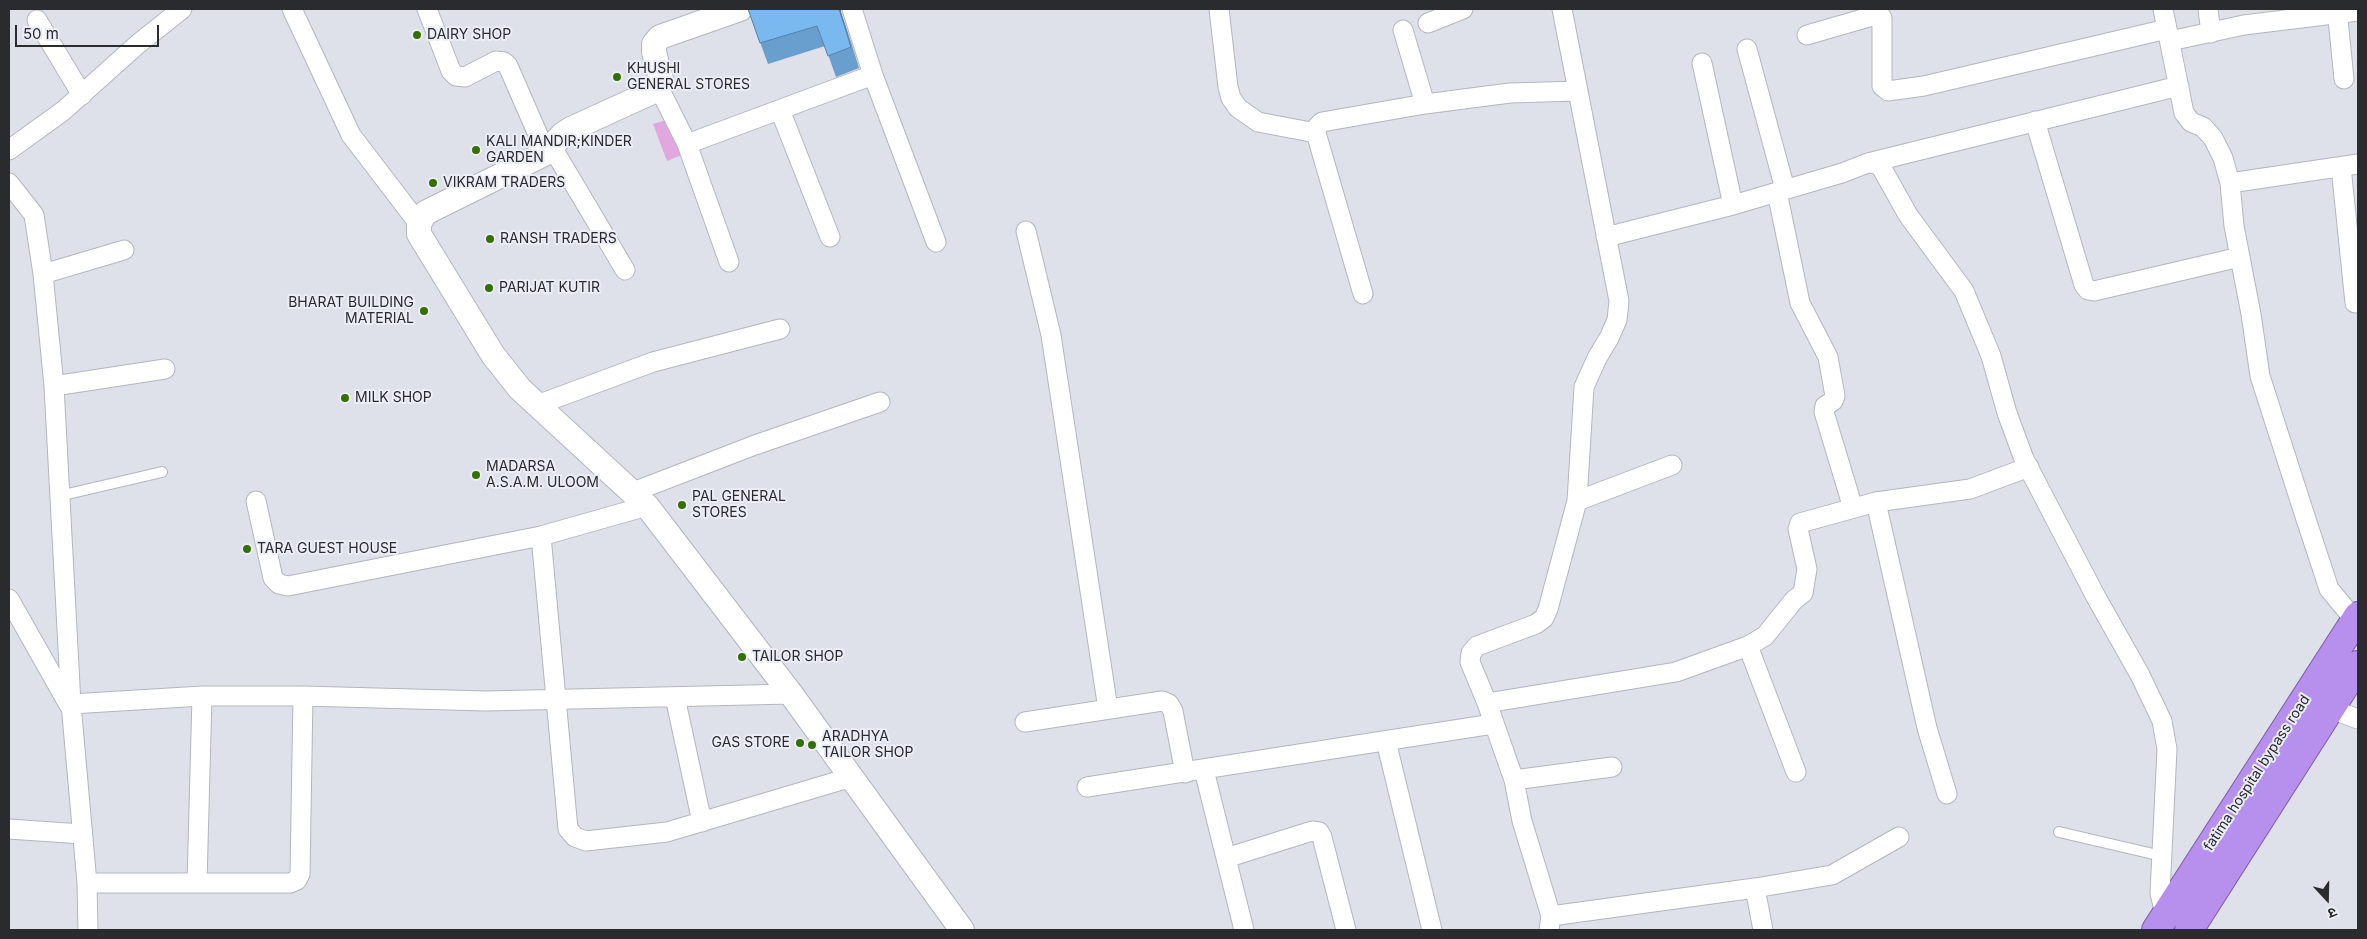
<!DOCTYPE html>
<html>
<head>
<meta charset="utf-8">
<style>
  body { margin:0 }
  #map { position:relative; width:2367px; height:939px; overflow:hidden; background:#dee1ea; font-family:Inter,"Noto Sans Devanagari",sans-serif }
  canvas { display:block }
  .frame { position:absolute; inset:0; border:10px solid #2a2b2e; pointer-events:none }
  .north { position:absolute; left:2302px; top:874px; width:50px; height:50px; -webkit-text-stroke:4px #ebeef7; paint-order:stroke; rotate:159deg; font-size:14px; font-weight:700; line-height:20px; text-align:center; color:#2a2b2e }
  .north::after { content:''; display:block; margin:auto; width:18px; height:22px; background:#2a2b2e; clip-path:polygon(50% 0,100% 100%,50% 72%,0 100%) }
  .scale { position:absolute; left:15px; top:25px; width:144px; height:22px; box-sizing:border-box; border:2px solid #2a2b2e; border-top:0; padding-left:6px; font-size:15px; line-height:18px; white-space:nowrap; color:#2a2b2e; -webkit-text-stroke:4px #ebeef7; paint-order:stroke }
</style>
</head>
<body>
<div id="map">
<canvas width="2367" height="939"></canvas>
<div class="frame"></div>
<div class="north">उ</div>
<div class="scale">50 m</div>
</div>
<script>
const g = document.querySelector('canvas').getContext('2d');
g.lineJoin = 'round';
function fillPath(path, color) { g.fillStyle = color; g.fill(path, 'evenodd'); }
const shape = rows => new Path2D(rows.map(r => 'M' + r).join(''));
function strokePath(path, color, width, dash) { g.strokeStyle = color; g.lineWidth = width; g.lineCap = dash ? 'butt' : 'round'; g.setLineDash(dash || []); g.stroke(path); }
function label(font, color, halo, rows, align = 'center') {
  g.font = font + ' Inter,sans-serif'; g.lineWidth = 4; g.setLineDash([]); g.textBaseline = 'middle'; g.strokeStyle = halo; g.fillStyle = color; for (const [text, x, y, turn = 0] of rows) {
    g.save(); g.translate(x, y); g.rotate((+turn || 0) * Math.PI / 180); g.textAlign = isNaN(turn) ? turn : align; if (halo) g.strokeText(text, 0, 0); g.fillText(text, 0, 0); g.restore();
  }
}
fillPath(shape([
  [667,120,682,155,667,161,653,124]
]), '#e1a7de');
const service = shape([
  [59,496,162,472],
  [2059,832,2162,856]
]);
const minor = shape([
  [292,9,351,135,419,224],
  [427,9,451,71,456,76,465,77,496,61,504,62,508,66,546,153],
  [852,9,873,75,936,242],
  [1219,9,1228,87,1231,98,1238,108,1258,122,1316,133],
  [2163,9,2184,113,2191,122,2203,127,2213,138,2223,158,2230,183,2234,226,2251,314,2260,376,2304,513,2329,589,2358,624],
  [2208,9,2211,33],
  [2337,9,2344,79],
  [37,20,82,95],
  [1428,23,1463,9],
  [1403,30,1425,104],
  [1807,35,1876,15,1880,15,1882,18,1882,86,1888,91,1924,86,2167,29],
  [2170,41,2244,25,2358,11],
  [1747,49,1785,189],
  [1702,63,1733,205],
  [658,86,687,144,729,262],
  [780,110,830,237],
  [2035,121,2084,285,2088,290,2094,291,2240,257],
  [687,144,873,75],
  [552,147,625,270],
  [9,150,63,111,138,44,182,9],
  [1868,163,2179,86],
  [2341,167,2355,303],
  [9,183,34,215,43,274,54,386,71,704,87,883,88,930],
  [2230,183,2358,164],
  [1777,192,1800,303,1828,357,1835,396,1833,401,1825,406,1824,412,1853,508],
  [1026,231,1051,335,1108,709],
  [1606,237,1733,205,1842,173,1868,163,1880,165,1908,215,1964,291,1991,356,2007,413,2024,459,2096,597,2140,675,2162,721,2167,749,2160,893,2165,914],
  [43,274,124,250],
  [1363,294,1316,133,1317,127,1322,122,1425,104,1510,93,1578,91],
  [54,386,165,369],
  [537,405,653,362,780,329],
  [633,492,755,445,880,402],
  [256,501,273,578,279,584,288,586,541,536,647,506],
  [1577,501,1672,465],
  [541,536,568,829,575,837,586,841,667,832,852,777],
  [9,599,69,705],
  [1748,646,1796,772],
  [675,697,702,822],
  [1487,703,1470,662,1471,653,1477,646,1536,624,1544,618,1548,609,1577,501,1584,387,1597,358,1609,338,1617,320,1619,301,1562,9],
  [71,704,202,696,303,696,486,701,791,694],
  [2331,709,2358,719],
  [1025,722,1162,701,1169,704,1173,711,1185,773],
  [1386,741,1432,930],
  [1204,770,1244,930],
  [1514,780,1612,767],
  [1087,787,1493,724],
  [1947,794,1927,728,1876,502,1970,489,2029,467],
  [9,829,82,834],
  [1226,858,1312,831,1319,832,1322,837,1346,930],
  [87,883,290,883,297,880,300,874,303,696],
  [197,883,202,696],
  [1755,888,1763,930],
  [1551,916,1755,888,1832,875,1899,837],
  [1549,930,1551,916,1522,821,1514,780,1487,703,1676,672,1748,646,1765,636,1794,600,1803,593,1807,569,1798,529,1800,523,1876,502]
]);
const tertiary = shape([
  [740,9,660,37,654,44,654,52,661,79,658,86,652,92,571,129,563,134,546,153,425,213,419,224,419,234,493,355,520,389,647,506,791,694,962,930]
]);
const trunk = shape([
  [2156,930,2358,616],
  [2189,930,2358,665]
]);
strokePath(service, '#b3b6bf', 12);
strokePath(minor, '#b3b6bf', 21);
strokePath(tertiary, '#b3b6bf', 26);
strokePath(trunk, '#7a5ba8', 30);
strokePath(service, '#fff', 10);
strokePath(minor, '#fff', 19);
strokePath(tertiary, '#fff', 24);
strokePath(trunk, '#b790ee', 28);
fillPath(shape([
  [748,9,841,12,859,68,836,77,825,46,768,64]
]), '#689fce');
fillPath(shape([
  [839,9,841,9,841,12,859,68]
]), '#5582a8');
const building = shape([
  [748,9,839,9,851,47,828,56,817,26,760,43,748,9]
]);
fillPath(building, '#79b9f0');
strokePath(building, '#5582a8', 1);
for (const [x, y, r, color] of [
  [417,35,5,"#357102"],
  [617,77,5,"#357102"],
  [476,150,5,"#357102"],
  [433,183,5,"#357102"],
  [490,239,5,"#357102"],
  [489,288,5,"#357102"],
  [424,311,5,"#357102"],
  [345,398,5,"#357102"],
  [476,475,5,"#357102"],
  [682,505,5,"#357102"],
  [247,549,5,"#357102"],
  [742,657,5,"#357102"],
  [800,743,5,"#357102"],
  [812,745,5,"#357102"]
]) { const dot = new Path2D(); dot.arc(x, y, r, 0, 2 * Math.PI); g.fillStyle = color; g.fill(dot); strokePath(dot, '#ebeef7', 2); }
label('14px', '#2a2b2e', '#ebeef7', [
  ["DAIRY SHOP",427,35],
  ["KHUSHI",627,69],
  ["GENERAL STORES",627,85],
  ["KALI MANDIR;KINDER",486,142],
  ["GARDEN",486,158],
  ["VIKRAM TRADERS",443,183],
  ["RANSH TRADERS",500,239],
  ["PARIJAT KUTIR",499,288],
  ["BHARAT BUILDING",414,303,"right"],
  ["MATERIAL",414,319,"right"],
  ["MILK SHOP",355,398],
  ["MADARSA",486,467],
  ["A.S.A.M. ULOOM",486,483],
  ["PAL GENERAL",692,497],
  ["STORES",692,513],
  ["TARA GUEST HOUSE",257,549],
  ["TAILOR SHOP",752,657],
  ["ARADHYA",822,737],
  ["TAILOR SHOP",822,753],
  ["GAS STORE",790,743,"right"]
], 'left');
label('14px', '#2a2b2e', '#ebeef7', [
  ["fatima hospital bypass road",2257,773,-57]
]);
</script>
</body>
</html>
